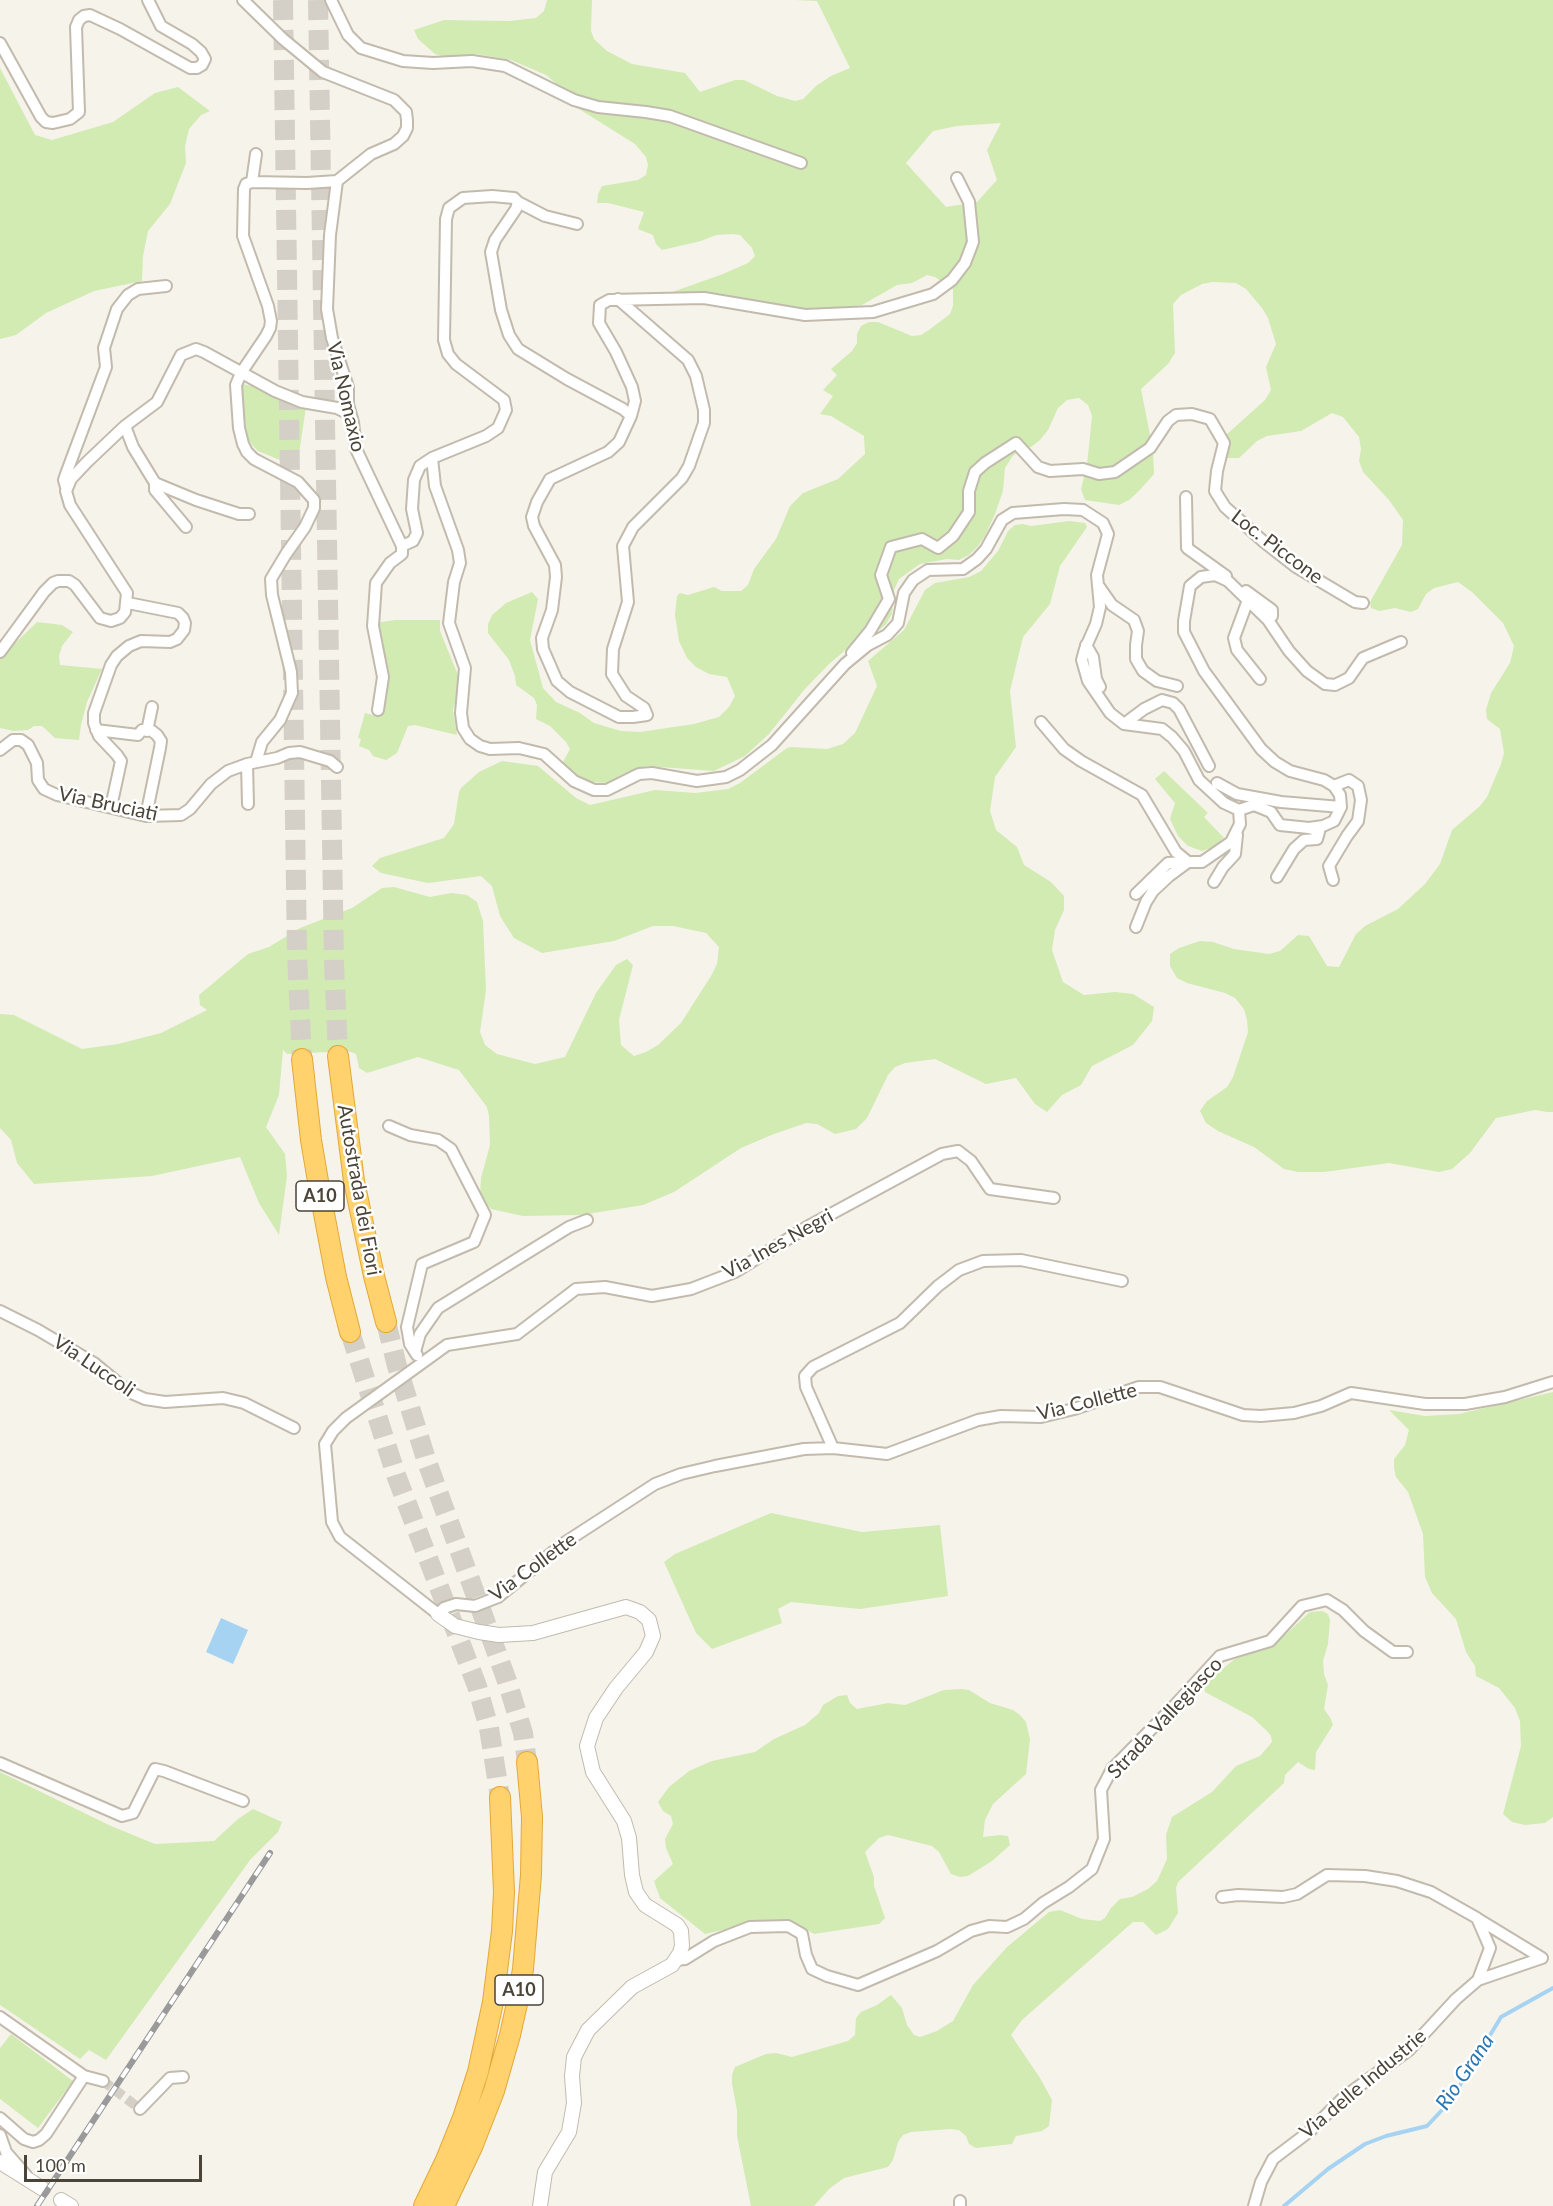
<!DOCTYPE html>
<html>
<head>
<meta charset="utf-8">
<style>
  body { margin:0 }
  #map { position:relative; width:1553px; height:2206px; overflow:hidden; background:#f6f3eb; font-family:Lato,sans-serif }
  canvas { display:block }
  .scale { position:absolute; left:24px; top:2155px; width:178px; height:27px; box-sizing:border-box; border:3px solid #4b4438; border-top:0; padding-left:8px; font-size:18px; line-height:21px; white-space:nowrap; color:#4b4438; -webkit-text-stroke:4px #fff; paint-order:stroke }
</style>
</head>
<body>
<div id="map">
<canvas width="1553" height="2206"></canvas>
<div class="scale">100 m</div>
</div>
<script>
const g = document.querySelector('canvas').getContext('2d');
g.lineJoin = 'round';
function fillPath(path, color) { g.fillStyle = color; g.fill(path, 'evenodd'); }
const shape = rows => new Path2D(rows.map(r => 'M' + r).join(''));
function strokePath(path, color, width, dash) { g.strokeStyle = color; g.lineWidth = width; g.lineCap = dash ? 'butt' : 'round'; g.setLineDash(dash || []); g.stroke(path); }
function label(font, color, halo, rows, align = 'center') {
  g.font = font + ' Lato,sans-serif'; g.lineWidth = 5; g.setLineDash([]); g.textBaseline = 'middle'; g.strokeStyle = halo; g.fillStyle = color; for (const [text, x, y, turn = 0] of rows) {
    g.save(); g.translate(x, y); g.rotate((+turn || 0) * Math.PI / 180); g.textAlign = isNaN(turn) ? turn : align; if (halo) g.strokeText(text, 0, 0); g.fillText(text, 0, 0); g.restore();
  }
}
fillPath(shape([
  [547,0,592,0,591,31,594,39,607,51,632,64,685,73,700,92,735,80,744,80,777,96,795,101,803,99,816,86,831,76,850,68,817,1,794,0,1553,0,1553,1112,1547,1112,1535,1110,1496,1118,1470,1153,1452,1169,1439,1172,1389,1163,1324,1172,1298,1172,1284,1169,1254,1147,1218,1131,1206,1123,1200,1111,1207,1101,1227,1087,1233,1077,1248,1032,1247,1020,1244,1009,1235,998,1225,993,1187,983,1177,978,1170,966,1170,954,1179,948,1200,941,1213,942,1234,949,1269,954,1280,951,1298,935,1309,936,1327,966,1339,967,1356,934,1365,926,1398,909,1425,884,1440,864,1452,830,1480,806,1487,797,1501,764,1504,753,1500,729,1487,719,1486,710,1491,693,1510,663,1514,646,1503,623,1472,592,1458,582,1434,588,1426,594,1418,609,1411,612,1395,608,1379,611,1371,608,1370,602,1402,545,1403,520,1389,500,1363,472,1359,461,1361,449,1359,437,1343,417,1332,413,1301,431,1267,436,1257,441,1239,458,1227,458,1222,447,1226,435,1265,400,1271,390,1266,367,1276,344,1268,318,1262,308,1246,289,1236,283,1213,282,1202,284,1181,295,1173,304,1175,353,1168,364,1141,389,1153,450,1154,474,1139,491,1129,500,1119,505,1085,500,1081,489,1087,465,1092,416,1088,405,1079,398,1067,400,1058,408,1048,430,1040,440,1031,447,1020,449,1012,457,1005,468,1003,491,995,514,985,536,978,546,969,555,959,560,947,559,920,564,899,579,894,590,892,614,886,624,877,632,856,641,829,664,804,690,769,734,745,756,714,771,646,766,623,774,608,783,592,782,573,773,563,762,570,749,566,742,550,726,536,719,537,705,534,698,516,685,515,676,509,660,488,633,488,624,492,615,506,603,532,592,538,599,530,640,543,688,556,702,580,713,594,723,621,731,640,732,694,724,719,717,729,707,735,696,727,677,709,674,696,667,687,658,679,641,675,615,677,596,680,593,688,595,714,587,722,591,741,591,748,585,754,569,776,539,790,506,803,493,838,479,865,454,864,436,831,416,820,414,833,396,823,390,837,375,831,369,852,351,857,343,857,334,861,326,869,322,878,322,912,336,921,335,929,330,950,314,953,306,953,289,935,277,927,275,912,283,897,285,862,305,829,310,788,308,708,292,664,295,723,274,748,263,755,256,752,248,740,235,732,234,716,235,701,241,662,250,656,244,653,235,638,229,644,212,608,203,597,203,598,194,602,186,638,180,646,175,648,165,646,157,635,144,571,104,564,90,546,75,511,60,476,54,446,57,435,54,418,39,414,30,444,20,509,21,536,18,544,11],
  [1001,123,987,150,997,180,977,202,946,207,906,163,933,131,957,126],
  [0,68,35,135,52,140,113,122,155,93,178,87,210,111,201,115,189,129,185,146,186,163,170,204,148,231,143,256,142,281,94,291,46,313,16,335,0,339],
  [242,384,253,386,306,407,297,467,258,451,253,446,248,439,241,395],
  [1069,521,1085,523,1087,527,1060,566,1050,604,1023,637,1010,691,1016,747,995,777,990,811,996,830,1017,847,1024,865,1051,882,1064,896,1064,910,1055,930,1052,950,1063,982,1084,995,1115,992,1133,994,1154,1007,1152,1021,1133,1045,1092,1066,1081,1085,1062,1095,1047,1112,1035,1104,1016,1078,986,1084,935,1059,905,1063,895,1067,888,1075,867,1118,856,1129,835,1134,817,1124,806,1123,774,1134,741,1148,674,1192,643,1205,581,1215,523,1216,491,1209,482,1199,480,1195,481,1178,490,1145,489,1116,487,1107,459,1070,418,1057,367,1073,359,1068,356,1054,348,1051,287,1054,283,1050,279,1095,266,1127,285,1154,287,1176,279,1235,259,1203,240,1157,152,1176,34,1184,17,1163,11,1140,0,1128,0,1014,14,1015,82,1049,118,1044,161,1033,207,1010,200,1005,199,995,248,954,269,947,300,928,352,908,382,888,394,887,430,897,451,893,467,895,477,902,483,921,486,990,480,1032,485,1045,497,1054,535,1064,565,1057,596,993,616,965,627,959,633,965,619,1020,621,1045,634,1056,646,1052,658,1045,681,1023,711,976,717,964,719,947,706,933,673,926,653,926,614,941,542,953,514,938,500,916,492,886,481,876,428,883,381,873,372,866,380,858,444,838,454,824,459,792,461,788,479,772,502,761,538,766,576,798,590,805,655,790,695,793,728,789,740,783,787,748,791,747,827,749,843,744,855,733,877,686,868,661,904,630,925,590,935,583,969,577,981,571,998,551,1008,531,1015,525,1023,524,1031,526],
  [395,620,440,620,440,631,458,675,458,693,453,710,457,735,415,725,408,726,397,753,386,760,373,756,369,750,359,746,361,739,358,738,365,713,380,717,386,695,387,680,376,623],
  [37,622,62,625,73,632,62,646,59,656,60,665,102,669,87,702,81,725,79,740,55,738,42,726,34,726,28,730,14,731,0,728,0,658],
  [1164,771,1208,813,1204,817,1224,838,1214,847,1202,851,1188,846,1178,836,1170,819,1175,803,1155,779],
  [1553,1392,1553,1817,1545,1823,1525,1825,1512,1822,1503,1814,1521,1746,1520,1721,1515,1708,1499,1688,1476,1676,1475,1666,1466,1652,1456,1619,1432,1593,1425,1577,1423,1534,1408,1492,1396,1477,1394,1468,1394,1459,1405,1445,1409,1430,1389,1410,1425,1416,1459,1414],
  [771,1513,862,1532,940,1525,948,1596,860,1609,791,1602,778,1609,782,1623,712,1649,696,1633,664,1562,675,1554],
  [1322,1611,1328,1614,1330,1620,1328,1644,1323,1661,1324,1674,1328,1685,1324,1709,1331,1719,1333,1725,1316,1752,1315,1770,1309,1769,1298,1762,1285,1775,1284,1783,1178,1882,1176,1888,1178,1913,1168,1929,1156,1935,1143,1922,1133,1922,1022,2020,1011,2035,1040,2078,1052,2100,1049,2126,1042,2131,1016,2136,1012,2144,976,2148,969,2144,966,2136,959,2130,950,2129,911,2132,903,2135,898,2142,893,2160,888,2167,844,2178,829,2189,814,2206,751,2206,737,2136,737,2110,732,2084,732,2075,735,2067,766,2054,776,2053,792,2057,848,2041,855,2035,856,2018,861,2012,877,2005,891,1995,902,2008,907,2025,914,2035,920,2037,937,2031,953,2021,973,1985,1007,1947,1049,1912,1060,1910,1082,1919,1100,1921,1105,1918,1111,1908,1120,1899,1132,1897,1148,1889,1157,1881,1167,1859,1166,1835,1172,1817,1212,1792,1236,1766,1260,1756,1272,1742,1271,1736,1267,1731,1252,1717,1205,1692,1204,1686,1207,1681,1235,1659,1274,1645,1310,1612],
  [961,1689,969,1690,990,1703,1013,1710,1020,1715,1026,1722,1030,1739,1026,1774,993,1804,985,1820,983,1837,1000,1835,1008,1836,1010,1845,992,1861,968,1876,960,1877,951,1874,939,1852,932,1846,888,1835,879,1838,865,1852,874,1877,874,1886,885,1918,879,1924,814,1934,802,1927,786,1923,762,1921,705,1934,660,1898,654,1881,673,1864,666,1848,665,1839,673,1824,671,1816,663,1811,658,1802,669,1787,689,1771,712,1761,755,1752,774,1739,805,1725,819,1713,823,1705,838,1696,847,1695,850,1703,857,1709,888,1703,905,1705,944,1690],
  [0,1772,111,1826,155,1844,214,1841,238,1819,253,1809,282,1822,278,1832,250,1860,106,2060,89,2050,80,2059,0,2005],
  [11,2034,73,2081,38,2128,0,2099,0,2048]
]), '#d1ebb3');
fillPath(shape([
  [221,1618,248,1630,233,1664,206,1652]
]), '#a7d3f3');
strokePath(shape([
  [1284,2206,1328,2169,1365,2144,1386,2136,1427,2126,1443,2109,1454,2095,1501,2017,1553,1988]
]), '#a7d3f3', 4);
strokePath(shape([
  [103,2081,140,2109]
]), '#d4d0c7', 10, [10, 5]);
strokePath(shape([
  [283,0,297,955,302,1059],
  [318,0,334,962,338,1056],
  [386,1322,397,1366,426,1459,507,1681,523,1733,527,1762],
  [350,1332,396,1475,477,1686,489,1728,500,1797]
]), '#d4d0c7', 20, [20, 10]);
const minor = shape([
  [243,0,283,39,323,72,394,100,406,112,407,120,407,128,403,136,394,144,371,154,337,181,307,183,252,182],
  [331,0,348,35,361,48,403,61,433,63,472,61,505,66,574,100,598,107,646,112,670,116,801,163],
  [0,43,41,117,46,122,53,123,70,119,79,112,76,27,79,20,84,16,90,15,120,29,190,68,197,68,202,65,205,59,201,52,192,44,161,26,148,0],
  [337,181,330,235,327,309,332,338,348,387,348,404,353,422,356,449,402,546,413,541,417,533,412,509,414,480,420,466,432,458,486,436,498,428,506,410,504,400,456,364,448,354,444,340,446,219,449,208,463,198,492,196,514,198,518,202,516,209,495,240,491,252,501,310,509,335,518,349,567,379,623,409,631,416,619,442,608,452,550,479,537,502,532,517,534,526,555,565,556,577,552,610,542,638,543,649,557,681,570,692,619,717,633,717,647,715,644,708,626,696,612,674,613,649,628,602,623,546,633,527,682,478,689,466,704,423,704,410,696,376,688,360,618,299],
  [252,182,246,184,244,189,243,236,268,306,271,321,270,328,266,336,241,373,236,385,239,428,243,444,247,452,254,459,298,482,314,500,314,508,305,527,286,554,271,579,272,595,291,672,292,693,280,720,262,742,256,762],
  [252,182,256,154],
  [518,202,545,216,577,224],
  [631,416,635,401,632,387,616,352,599,323,600,305,609,300,704,298,805,315,873,312,933,294,952,280,965,263,973,242,969,202,957,178],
  [125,426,133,447,155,483,155,490,186,527],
  [432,458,435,486,458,550,460,563,454,582,449,623,465,668,461,713,463,728,470,739,480,746,490,749,519,748,544,754,574,781,594,790,607,790,639,774,652,773,697,781,726,777,740,770,772,745,845,664,868,645,887,635,898,623,904,593,913,580,928,570,963,569,977,559,986,549,1002,520,1013,513,1064,509,1083,510,1103,523,1108,534,1097,575,1100,607,1096,624,1085,649,1082,660,1088,681,1110,713,1124,724,1162,729,1172,737,1184,751,1199,780,1224,803,1239,810,1240,824,1231,842,1202,862,1188,862,1176,852,1142,795,1081,761,1064,749,1041,722],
  [155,483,196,500,239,514,249,514],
  [66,487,64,480,66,474,106,367,104,348,117,309,128,295,138,289,166,286],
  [1186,497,1187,548,1226,576],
  [1098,585,1112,605,1134,620,1138,631,1136,645,1136,659,1143,671,1157,681,1177,686],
  [1246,591,1272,610,1272,616,1268,620],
  [1248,600,1234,638,1237,650,1260,679],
  [1086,645,1093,657,1096,679,1100,687],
  [0,652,44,592,53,583,58,581,69,581,75,585,100,618,111,621,120,618,125,612,127,593,70,505,66,491,71,479,87,462,125,426,157,402,181,355,196,349,204,352,275,391,302,402,337,408,351,415],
  [852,653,870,631,889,599,881,575,891,547,922,539,938,548,953,536,969,512,969,491,975,472,985,463,1016,443,1038,467,1050,471,1083,469,1099,474,1115,472,1150,448,1168,421,1176,415,1192,414,1210,419,1224,443,1217,471,1215,491,1225,507,1264,542,1296,567,1355,602,1363,603],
  [378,710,383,677,373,626,376,583,390,563,402,554,402,546],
  [1124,724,1144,709,1162,700,1173,703,1179,709,1209,766],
  [96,730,138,735,142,730,152,731,157,735,161,741,160,748,146,816],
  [147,731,152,707],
  [0,750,13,740,21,740,28,745,37,763,38,780,44,789,57,795,146,816,181,815,190,809,211,784,228,771,247,764,277,758,289,753,300,752,330,761,337,767],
  [247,764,248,804],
  [1217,783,1237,794,1281,802,1341,807],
  [111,807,121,761,117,755,99,736,94,723,94,713,111,665,117,656,129,646,141,641,170,642,177,639,184,630,185,623,183,618,178,613,128,603],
  [1239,810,1254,805,1271,812,1280,825,1309,828,1323,826,1334,821,1341,807,1340,795,1334,786,1324,780,1290,771,1275,762,1261,749,1204,671,1184,632,1184,621,1190,586,1201,577,1215,575,1228,581,1268,620,1289,651,1307,671,1325,684,1335,685,1349,678,1363,658,1401,642],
  [1277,877,1294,849,1304,840,1317,839,1319,832,1310,828],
  [1333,880,1329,866,1347,836,1358,821,1361,800,1358,786,1349,780,1334,786],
  [1214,882,1223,867,1235,854,1237,835],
  [1136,894,1168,863,1187,862],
  [1136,927,1146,902,1153,891,1169,876,1188,862],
  [389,1126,410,1135,438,1140,451,1149,485,1215,474,1242,422,1264,407,1327,410,1344,415,1352],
  [1054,1198,990,1189,971,1161,958,1151,942,1154,807,1227,735,1272,691,1289,652,1296,605,1287,576,1289,517,1334,447,1345,346,1418,333,1431,325,1444,332,1522,340,1537,438,1614,444,1608,456,1604,475,1606,498,1597,564,1543,655,1484,681,1474,715,1466,804,1449,833,1448,887,1454,978,1420,1001,1416,1041,1417,1074,1409,1139,1387,1160,1387,1243,1415,1261,1416,1294,1413,1321,1406,1351,1393,1425,1404,1465,1404,1505,1397,1553,1382],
  [0,1311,38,1330,94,1363,129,1392,145,1399,165,1402,223,1398,244,1403,294,1428],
  [417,1355,415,1352,420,1334,438,1308,569,1227,587,1220],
  [833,1448,806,1387,805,1376,813,1367,900,1323,938,1286,959,1270,983,1261,1021,1260,1122,1281],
  [0,1763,122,1816,133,1813,155,1769,164,1771,243,1801],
  [1222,1897,1238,1895,1283,1897,1297,1894,1327,1875,1365,1876,1397,1881,1431,1892,1477,1918,1490,1948,1478,1980,1456,1999,1409,2050,1344,2097,1310,2131,1273,2159,1261,2182,1254,2206],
  [1478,1919,1542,1958],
  [676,1960,685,1959,714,1941,750,1927,788,1926,802,1934,806,1955,812,1969,827,1976,858,1985,937,1951,971,1931,989,1926,1007,1927,1024,1919,1043,1903,1069,1887,1092,1869,1104,1839,1101,1790,1112,1769,1175,1705,1220,1656,1270,1641,1302,1606,1327,1600,1343,1610,1364,1631,1393,1652,1407,1652],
  [1478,1980,1542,1958],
  [0,2017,84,2076,46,2134,39,2140,33,2142,24,2139,0,2118],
  [84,2076,103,2081],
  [140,2109,170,2078,183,2077],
  [0,2135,6,2152,26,2175],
  [960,2201,960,2206]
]);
const tertiary = shape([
  [438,1614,455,1626,479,1632,499,1635,533,1633,626,1607,640,1612,649,1620,653,1636,646,1652,616,1688,596,1718,587,1746,593,1772,624,1821,629,1838,632,1875,636,1892,645,1905,677,1925,681,1931,682,1946,680,1953,672,1965,632,1987,588,2030,574,2057,572,2076,574,2103,569,2132,545,2172,540,2206],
  [0,2162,43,2189],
  [61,2200,71,2206]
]);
const motorway = shape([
  [338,1056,354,1181,374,1276,386,1322],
  [302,1059,311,1140,319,1187,336,1277,350,1332],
  [424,2206,446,2160,463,2118,478,2072,493,2002,502,1931,504,1892,500,1797],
  [444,2206,472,2147,494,2091,510,2035,518,1999,523,1969,531,1875,532,1817,527,1762]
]);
strokePath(minor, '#c2bbad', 14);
strokePath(tertiary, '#c2bbad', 16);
strokePath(motorway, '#e3a838', 22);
strokePath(minor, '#fff', 10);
strokePath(tertiary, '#fff', 14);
strokePath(motorway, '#ffd26d', 20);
const rail = shape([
  [37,2206,270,1853]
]);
strokePath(rail, '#9a9a9a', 6);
strokePath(rail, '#fff', 4, [11]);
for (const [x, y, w] of [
  [320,1196,48],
  [519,1990,48]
]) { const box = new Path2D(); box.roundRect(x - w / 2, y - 15, w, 30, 4.5); g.fillStyle = '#fff'; g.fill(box); strokePath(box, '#4b4438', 1.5); }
label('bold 18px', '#4b4438', null, [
  ["A10",320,1196],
  ["A10",519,1990]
]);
label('20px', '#4b4438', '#fff', [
  ["Via Nomaxio",346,397,77],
  ["Loc. Piccone",1277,547,37],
  ["Via Bruciati",108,804,12],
  ["Autostrada dei Fiori",359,1190,80],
  ["Via Ines Negri",778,1244,-29],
  ["Via Luccoli",94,1366,34],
  ["Via Collette",1087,1402,-14],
  ["Via Collette",533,1567,-36],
  ["Strada Vallegiasco",1165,1718,-47],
  ["Via delle Industrie",1363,2084,-40]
]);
label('italic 21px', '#2b77b3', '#fff', [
  ["Rio Grana",1465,2072,-56]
]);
</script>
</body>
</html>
